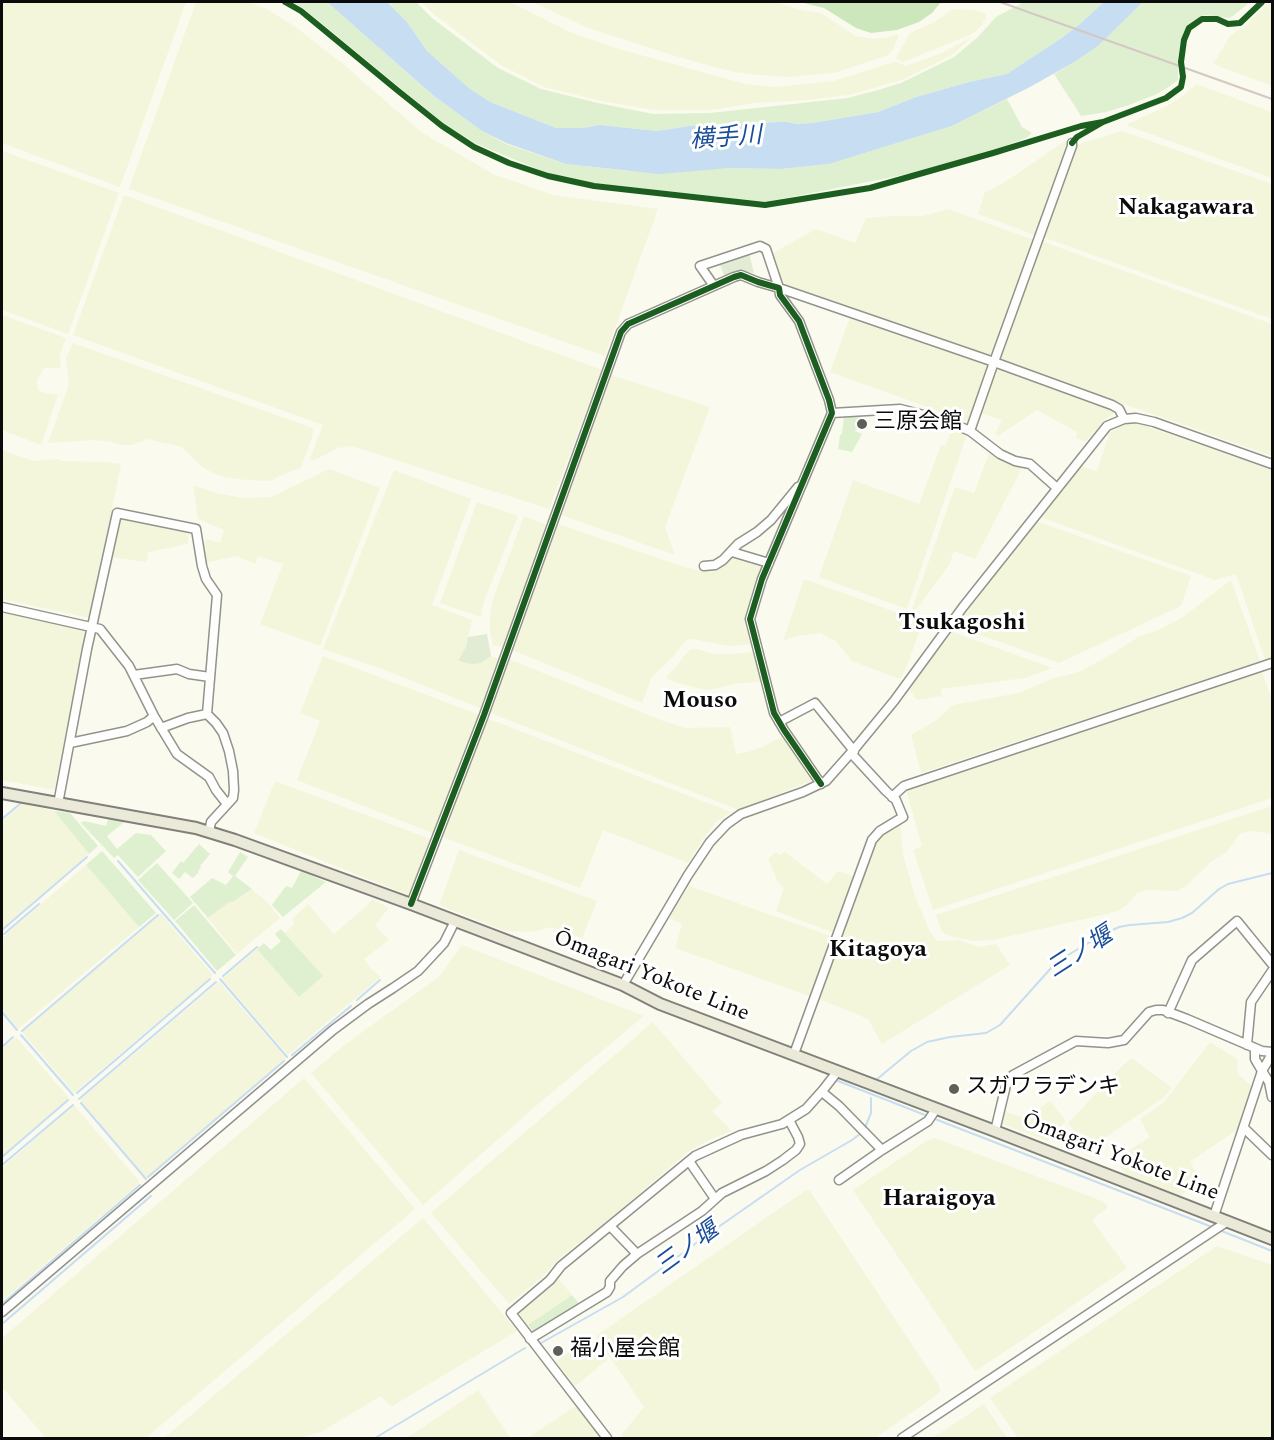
<!DOCTYPE html>
<html>
<head>
<meta charset="utf-8">
<style>
  body { margin:0 }
  #map { position:relative; width:1274px; height:1440px; overflow:hidden; background:#fafaee; font-family:Spectral,serif }
  canvas { display:block }
  .frame { position:absolute; inset:0; border:3px solid #0b0b0b; pointer-events:none }
</style>
</head>
<body>
<div id="map">
<canvas width="1274" height="1440"></canvas>
<div class="frame"></div>
</div>
<script>
const g = document.querySelector('canvas').getContext('2d');
g.lineJoin = 'round';
function fillPath(path, color) { g.fillStyle = color; g.fill(path, 'evenodd'); }
const shape = rows => new Path2D(rows.map(r => 'M' + r).join(''));
function strokePath(path, color, width, dash) { g.strokeStyle = color; g.lineWidth = width; g.lineCap = dash ? 'butt' : 'round'; g.setLineDash(dash || []); g.stroke(path); }
function label(font, color, halo, rows, align = 'center') {
  g.font = font + ' Spectral,"Noto Sans JP",serif'; g.lineWidth = 6; g.setLineDash([]); g.textBaseline = 'middle'; g.strokeStyle = halo; g.fillStyle = color; for (const [text, x, y, turn = 0] of rows) {
    g.save(); g.translate(x, y); g.rotate((+turn || 0) * Math.PI / 180); g.textAlign = isNaN(turn) ? turn : align; if (halo) g.strokeText(text, 0, 0); g.fillText(text, 0, 0); g.restore();
  }
}
fillPath(shape([
  [2,2,186,2,120,187,2,143],
  [196,2,248,2,267,9,294,26,343,64,421,132,493,174,553,195,658,209,605,356,129,189],
  [421,2,510,2,572,33,619,49,745,84,775,87,834,81,891,63,896,62,906,66,942,53,972,37,952,55,902,80,848,95,807,100,754,103,712,110,654,110,601,101,544,87,501,65,435,15],
  [532,2,775,2,801,10,821,13,855,36,873,39,887,38,898,34,898,38,892,51,888,55,834,73,788,77,758,75,734,72,685,59,610,35,586,27],
  [1269,2,1272,2,1272,86,1213,64,1231,35,1245,26],
  [956,9,974,10,980,12,986,15,986,18,981,26,972,34,962,38,908,60,902,62,896,58,910,33,933,23,950,11],
  [1196,84,1272,112,1272,178,1126,125,1167,106,1184,95],
  [1122,131,1272,184,1272,319,1043,237,1076,145],
  [1065,141,1069,144,1066,147,1056,174,1035,235,978,214,985,192,1002,184],
  [2,151,119,193,68,334,2,310],
  [124,195,602,370,549,509,352,446,338,448,313,461,310,458,323,425,73,335],
  [948,209,1034,240,993,357,781,283,779,270,773,253,816,229,855,243,866,218,890,216,923,216],
  [1041,241,1272,324,1272,456,999,360],
  [2,315,66,338,60,354,61,368,44,368,37,380,38,390,41,392,58,395,41,445,2,430],
  [850,317,989,366,969,422,830,372],
  [73,343,310,427,313,429,312,437,301,468,291,471,270,481,246,480,224,477,211,472,201,466,182,447,147,439,132,445,121,445,112,442,94,440,48,443,69,384,66,358],
  [996,367,1073,395,1116,412,1104,420,1085,442,1076,438,1077,432,1037,410,998,436,995,434,1002,420,980,413],
  [611,375,710,407,665,527,675,555,561,515],
  [1136,423,1143,425,1272,470,1272,657,1265,660,1236,574,1215,580,1040,517,1081,466,1097,471,1110,432,1125,424],
  [952,430,967,434,907,609,819,577,853,480,919,504,941,445,945,446],
  [2,450,33,461,59,459,59,461,106,462,121,464,90,618,2,599],
  [990,451,1009,463,1022,464,1020,472,975,559,954,551,949,565,916,610,912,609,955,487,974,493],
  [329,469,380,488,320,646,260,624,283,564,258,556,255,564,236,556,205,563,202,543,206,542,206,539,220,543,224,530,198,519,193,485,216,493,243,498,272,497],
  [394,470,471,499,432,605,472,620,466,647,458,662,481,663,491,656,501,659,482,709,385,670,323,649],
  [477,502,518,516,483,604,481,617,440,603],
  [120,516,188,530,188,544,148,552,147,560,145,562,110,557],
  [524,516,549,526,503,647,493,645,490,631,490,617,493,599],
  [1036,521,1191,576,1181,606,1059,663,956,626],
  [558,524,684,567,699,570,714,568,726,564,733,555,764,566,745,625,752,644,729,646,692,639,686,640,671,659,652,677,642,703,512,650],
  [804,579,923,622,906,668,900,679,852,661,836,641,820,633,793,637,783,641],
  [1231,580,1260,661,921,773,911,735,937,720,953,705,1019,693,1051,679,1079,672,1112,654,1138,637,1161,629,1183,617],
  [2,610,87,629,54,790,2,780],
  [953,632,1052,668,1025,678,941,689,942,696,917,700,908,688],
  [691,649,698,649,712,654,734,654,755,652,762,682,739,683,708,690,697,688,671,681,666,677,676,667,683,657],
  [323,656,480,715,457,774,435,834,297,780,320,721,300,713],
  [508,659,666,722,685,728,730,727,736,754,748,752,762,747,784,736,813,780,739,810,488,712],
  [1262,671,1272,701,1272,798,933,910,913,850,922,846,906,790],
  [486,718,731,812,715,823,703,839,688,863,603,830,580,888,440,836],
  [275,781,433,840,410,896,254,833],
  [23,803,54,811,89,854,2,929,2,821],
  [1272,806,1272,834,1254,831,1240,833,1226,853,1212,861,1187,885,1178,891,1147,890,1138,893,1126,906,1115,912,993,940,975,941,952,937,942,932,936,915],
  [900,824,903,854,915,896,930,932,938,941,960,940,978,947,996,944,1010,965,882,1044,868,1019,817,998,873,841,894,826],
  [459,850,597,901,582,938,552,927,531,932,505,931,439,905],
  [776,852,780,855,785,852,827,884,838,871,855,877,834,933,776,911,784,888,778,882,768,859],
  [86,865,139,927,18,1029,2,1009,2,938],
  [689,886,833,937,812,997,675,948,682,924,669,918],
  [252,889,268,903,280,918,237,954,208,918,229,901,234,902],
  [372,899,389,908,375,925,389,940,364,959,372,970,381,977,288,1055,222,979,257,949,300,996,322,976,285,933,295,923,292,919,308,904,334,934,368,905],
  [161,914,213,975,74,1093,22,1032],
  [462,945,644,1016,544,1099,423,1205,311,1073,347,1043,439,977],
  [219,982,286,1058,146,1178,80,1100],
  [653,1022,722,1103,712,1111,732,1131,709,1140,689,1151,599,1228,563,1255,542,1277,509,1304,431,1213],
  [16,1037,69,1098,2,1156,2,1049],
  [1210,1042,1238,1060,1237,1069,1239,1075,1253,1087,1238,1129,1190,1162,1201,1180,1178,1198,1127,1179,1117,1158,1150,1137,1140,1119,1164,1102],
  [1132,1058,1172,1088,1163,1098,1088,1149,1068,1123,1124,1064],
  [304,1078,415,1209,146,1438,46,1438,2,1387,2,1338],
  [1050,1101,1066,1121,1047,1141,1002,1124,1004,1112,1026,1118],
  [74,1105,139,1181,139,1184,2,1301,2,1168],
  [935,1138,1102,1201,1107,1205,1107,1208,1092,1220,1127,1268,1024,1339,975,1371,853,1190,928,1140],
  [806,1190,810,1191,940,1387,940,1391,937,1395,875,1438,621,1438,623,1433,644,1407,596,1336],
  [423,1218,517,1331,391,1407,381,1396,321,1432,299,1438,164,1438],
  [1217,1246,1272,1265,1272,1438,1018,1438,990,1398],
  [557,1277,572,1295,528,1325,520,1316,519,1311],
  [591,1338,594,1340,607,1357,607,1360,574,1387,556,1361,587,1340],
  [478,1390,510,1438,406,1438,426,1425],
  [984,1404,1007,1438,932,1438],
  [576,1406,601,1438,528,1438]
]), '#f4f6db');
fillPath(shape([
  [292,2,327,2,434,96,482,131,506,144,566,164,629,171,730,168,781,169,829,164,952,126,1007,99,1022,127,1032,133,1026,138,1005,146,913,173,766,202,593,183,547,173,475,143,444,124,303,8],
  [387,2,416,2,432,18,498,68,541,89,598,103,653,114,710,113,848,98,878,90,901,83,954,57,977,38,996,17,1024,2,1104,2,1081,23,1063,37,1007,74,969,82,916,97,878,112,812,123,796,124,788,122,778,122,689,126,657,131,600,125,582,128,556,128,490,102,469,88,427,51,407,22],
  [1143,2,1250,2,1233,16,1229,18,1205,15,1199,17,1189,25,1181,41,1178,59,1178,80,1170,86,1157,94,1129,105,1106,112,1081,116,1054,74,1076,61,1098,46],
  [862,414,855,431,862,434,852,452,838,449,840,435,842,434,844,415],
  [54,811,70,813,98,846,89,854],
  [108,819,119,819,124,822,107,836,117,849,136,833,151,835,166,851,138,877,118,855,114,858,81,823,84,821,106,826],
  [199,844,210,854,200,866,201,867,198,871,199,872,193,878,185,872,179,879,172,873,181,861,183,863],
  [102,851,156,913,139,927,86,865],
  [240,852,248,857,235,876,252,889,233,902,229,902,208,918,190,897,212,878,226,885,233,876,228,872],
  [157,863,193,903,174,920,138,880],
  [301,871,326,882,283,917,272,905,286,886,292,888],
  [194,905,236,955,217,971,175,921],
  [281,929,323,976,299,997,257,949,264,943,271,950,281,941,275,934],
  [572,1295,580,1305,533,1331,528,1325]
]), '#def0cf');
fillPath(shape([
  [800,2,941,2,932,13,919,22,897,30,871,33,856,28,824,8]
]), '#cde7bd');
fillPath(shape([
  [749,253,754,273,742,272,725,277,719,263],
  [487,634,491,656,481,663,471,664,458,661,466,647,468,637]
]), '#e2ebd3');
fillPath(shape([
  [327,2,387,2,407,22,427,51,469,88,490,102,556,128,582,128,600,125,657,131,689,126,778,122,788,122,796,124,812,123,878,112,916,97,969,82,1007,74,1063,37,1081,23,1104,2,1143,2,1098,46,1076,61,1030,87,952,126,829,164,781,169,730,168,659,174,566,164,506,143,482,131,434,96]
]), '#c7ddf2');
strokePath(shape([
  [2,819,21,803],
  [118,861,215,973],
  [2,930,87,857],
  [4,934,39,904],
  [223,976,257,947],
  [220,979,287,1057],
  [357,1000,380,980],
  [2,1012,17,1030],
  [22,1031,158,915],
  [21,1035,73,1095],
  [2,1047,13,1037],
  [292,1055,351,1006],
  [876,1080,911,1051,927,1042,950,1037,986,1033,1000,1025,1052,967,1063,958,1102,935,1119,927,1130,925,1168,922,1182,918,1192,913,1219,889,1228,884,1272,873],
  [838,1081,925,1115],
  [77,1093,210,979],
  [79,1099,216,982],
  [81,1103,146,1179],
  [935,1119,1212,1227],
  [864,1130,871,1113,871,1098],
  [2,1157,68,1100],
  [2,1165,73,1105],
  [148,1177,284,1061],
  [1219,1230,1272,1251],
  [2,1304,140,1185],
  [2,1324,151,1196],
  [541,1343,623,1297,714,1230,800,1170,852,1140,860,1134],
  [375,1438,525,1348]
]), '#c7ddf2', 2);
const minor = shape([
  [714,286,700,266,760,246,766,249,779,288,994,362,1112,405,1119,409,1124,419],
  [832,413,900,409,947,421,970,431,1000,454,1015,461,1030,464,1057,488],
  [970,431,994,362,1072,146,1072,143],
  [732,552,769,563],
  [704,566,715,565,723,560,738,544,757,532,771,520,798,487],
  [2,607,100,629,129,666,154,716,177,754,209,777,216,790,227,804],
  [134,675,177,669,189,674,210,677],
  [779,722,815,703,854,751],
  [161,728,188,718,207,714],
  [70,743,127,731,147,722,154,716],
  [892,797,904,786,1272,663],
  [58,804,87,649,117,513,196,529,202,566,206,579,217,595,207,714,216,723,223,733,229,751,233,771,234,790,233,798,211,822,209,832],
  [411,904,484,715,621,332,628,324,734,277,741,275,758,282,779,288,780,295,799,321,829,400,832,413,762,579,750,619,774,713,784,730,821,784],
  [623,985,688,875,710,842,727,824,741,814,803,792,826,781,857,746,894,701,963,607,1107,426,1124,419,1136,418,1154,422,1272,464],
  [1168,1013,1192,960,1237,921,1272,964],
  [1247,1045,1251,1002,1272,971],
  [794,1054,872,840,880,831,903,817,896,800,886,791,851,753],
  [1272,1054,1262,1071,1269,1082,1272,1097],
  [822,1092,839,1106,882,1150],
  [1244,1128,1272,1155],
  [995,1131,1007,1081,1013,1075,1076,1041,1108,1043,1124,1040,1149,1012,1156,1010,1163,1010,1187,1019,1262,1051,1272,1052],
  [689,1161,715,1199],
  [839,1180,882,1150,928,1121,936,1109],
  [1214,1216,1262,1071,1255,1059,1255,1048],
  [610,1226,637,1254],
  [2,1312,333,1030,368,1004,393,988,418,971,444,943,455,921],
  [530,1339,607,1292,610,1287,610,1281,623,1266,637,1254,702,1211,722,1193,766,1171,783,1160,796,1150,800,1144,798,1137,789,1120],
  [607,1438,511,1313,550,1280,561,1266,695,1156,741,1135,782,1124,806,1109,823,1090,837,1072],
  [902,1438,1228,1221]
]);
const major = shape([
  [2,793,196,828,235,840,411,904,623,985,660,1004,995,1131,1272,1239]
]);
strokePath(minor, '#93938d', 11);
strokePath(major, '#80807a', 14);
strokePath(minor, '#fefefc', 8);
strokePath(major, '#ebe9d8', 10);
strokePath(shape([
  [1000,2,1272,99]
]), '#d5c7c4', 2);
strokePath(shape([
  [285,2,301,11,397,90,442,126,474,147,509,163,548,176,594,186,765,205,870,188,993,153,1081,126,1103,122],
  [1072,143,1077,137,1103,122,1166,98,1181,87,1183,77,1181,62,1184,40,1189,28,1202,19,1217,19,1228,24,1240,23,1262,2],
  [411,904,484,715,621,332,628,324,734,277,741,275,758,282,779,288,780,295,799,321,829,400,832,413,762,579,750,619,774,713,784,730,821,784]
]), '#1b5e20', 6);
for (const [x, y, r, color] of [
  [862,424,6,"#5f5f5a"],
  [954,1089,6,"#5f5f5a"],
  [558,1351,6,"#5f5f5a"]
]) { const dot = new Path2D(); dot.arc(x, y, r, 0, 2 * Math.PI); g.fillStyle = color; g.fill(dot); strokePath(dot, '#fff', 2); }
label('22px', '#0b0b0b', '#fff', [
  ["三原会館",874,424],
  ["スガワラデンキ",966,1089],
  ["福小屋会館",570,1351]
], 'left');
label('22px', '#0b0b0b', '#fff', [
  ["Ōmagari Yokote Line",651,977,22],
  ["Ōmagari Yokote Line",1120,1158,21]
]);
label('italic 24px', '#194d98', '#fff', [
  ["横手川",726,140,-4],
  ["三ノ堰",1081,954,-33],
  ["三ノ堰",688,1250,-36]
]);
label('bold 24px', '#0b0b0b', '#fff', [
  ["Nakagawara",1186,209],
  ["Tsukagoshi",962,624],
  ["Mouso",700,702],
  ["Kitagoya",878,951],
  ["Haraigoya",939,1200]
]);
</script>
</body>
</html>
